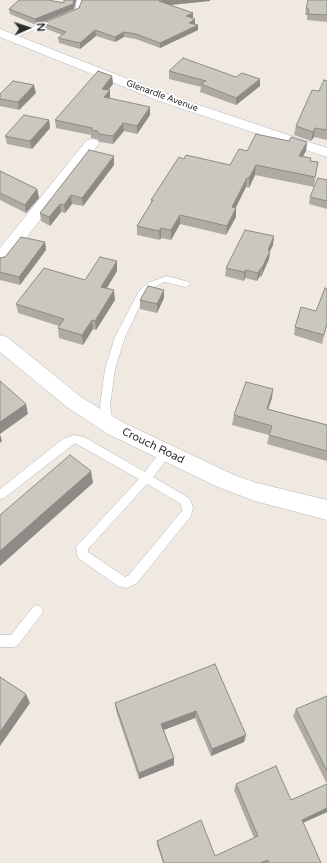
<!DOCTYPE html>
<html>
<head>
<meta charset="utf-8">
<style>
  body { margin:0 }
  #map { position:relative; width:327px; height:863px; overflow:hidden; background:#efe9e1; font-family:"Varela Round",sans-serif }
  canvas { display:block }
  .north { position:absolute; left:8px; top:8px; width:40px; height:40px; -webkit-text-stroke:3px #fff; paint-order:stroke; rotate:87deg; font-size:11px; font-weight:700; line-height:16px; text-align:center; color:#2e2e2e }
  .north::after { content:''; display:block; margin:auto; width:14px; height:18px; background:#2e2e2e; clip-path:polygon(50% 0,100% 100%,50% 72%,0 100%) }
</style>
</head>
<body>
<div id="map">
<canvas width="327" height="863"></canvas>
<div class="north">N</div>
</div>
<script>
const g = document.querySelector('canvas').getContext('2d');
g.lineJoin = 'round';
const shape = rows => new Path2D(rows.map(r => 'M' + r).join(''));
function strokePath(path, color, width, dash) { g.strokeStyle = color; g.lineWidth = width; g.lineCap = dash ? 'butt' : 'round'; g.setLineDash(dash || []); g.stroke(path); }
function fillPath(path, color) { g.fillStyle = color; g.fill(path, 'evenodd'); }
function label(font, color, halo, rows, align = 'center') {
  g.font = font + ' "Varela Round",sans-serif'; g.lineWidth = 4; g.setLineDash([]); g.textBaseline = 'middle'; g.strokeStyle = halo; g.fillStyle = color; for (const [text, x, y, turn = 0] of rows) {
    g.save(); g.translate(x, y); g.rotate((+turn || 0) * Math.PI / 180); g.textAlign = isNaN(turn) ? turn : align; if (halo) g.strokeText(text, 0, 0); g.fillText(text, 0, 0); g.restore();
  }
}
const service = shape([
  [77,0,83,0,79,12,14,38,9,37,75,10,77,0],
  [167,276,189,282,190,284,186,287,164,282,154,287,145,295,125,337,115,369,110,406,113,423,112,426,108,427,104,426,100,406,105,369,115,337,139,291,148,283,167,276],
  [74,435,84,437,145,472,162,449,166,448,170,449,171,452,170,455,153,477,189,498,193,507,191,516,137,583,127,588,118,586,78,558,76,547,139,479,75,443,4,498,0,499,0,489,63,439,74,435],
  [147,484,181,504,182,511,129,575,125,577,88,552,88,549,147,484],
  [37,605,41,607,43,611,41,615,18,645,14,647,0,647,0,635,11,635,33,607,37,605]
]);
const minor = shape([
  [0,29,169,95,327,148,327,157,159,101,0,37,0,29],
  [92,139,97,140,99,143,97,146,6,264,0,266,0,248,87,140,92,139],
  [0,335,7,337,81,397,122,422,234,475,257,483,327,500,327,520,255,501,218,487,108,434,67,407,0,352,0,335]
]);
strokePath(service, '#b4b7c1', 1);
strokePath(minor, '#b4b7c1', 1);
fillPath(service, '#fff');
fillPath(minor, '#fff');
fillPath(shape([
  [64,0,76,0,74,9,36,25,10,14,9,9,64,3],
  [327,0,327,22,307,20,307,15,305,15,306,9],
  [210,1,170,5,193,18,198,30,160,48,136,39,124,37,115,42,96,36,80,49,59,43,58,38,62,35,44,28,43,23,79,8],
  [169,71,260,79,260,86,236,105,200,92,201,87,169,79],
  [112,76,113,84,108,90,110,98,109,99,150,115,137,134,124,131,113,144,100,142,97,139,91,138,91,135,56,128,55,120],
  [327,81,327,140,314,137,311,141,294,135,296,126],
  [36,93,19,110,0,106,0,94],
  [49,120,50,128,32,149,7,144,5,136],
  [289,141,307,142,306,151,303,156,311,158,310,161,318,162,314,187,255,175,249,188,246,187,236,208,236,217,226,235,180,224,171,240,161,238,160,240,137,235,137,226,151,203,151,200,184,159,230,165,247,151],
  [114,156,114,165,83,206,72,204,65,213,61,212,50,226,41,221,40,213],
  [0,171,37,189,39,198,26,213,0,200],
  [327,180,327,209,309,204,310,197],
  [274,236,273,245,270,251,269,259,261,277,260,276,257,281,245,278,244,281,225,276,226,268],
  [45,242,46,250,20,285,0,280,0,258],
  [117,271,107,288,115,300,96,330,93,329,83,345,59,338,58,328,59,326,18,313,16,304,85,280],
  [164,298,157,313,140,309,140,300],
  [316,311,327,324,322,344,294,335,295,327],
  [272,398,268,409,327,425,327,461,267,444,269,435,232,425,234,415],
  [215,664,246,735,244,742,211,756,195,718,164,730,174,758,174,765,139,779,116,711,115,703],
  [327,696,327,812,303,823,321,863,163,863,157,845,157,841,215,856,254,838,234,790,236,784,291,800,327,784,293,716,296,709]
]), '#afaba4');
fillPath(shape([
  [74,0,76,0,74,9,36,25,35,19],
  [171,0,210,0,210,1,159,6,159,1],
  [193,13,193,18,186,16],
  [195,19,195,24,189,23],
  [198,25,198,30,160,48,160,43],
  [95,30,96,36,80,49,80,43],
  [124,32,124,37,115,42,115,37],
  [112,76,113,84,103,97,102,89],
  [260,79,260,86,236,105,236,98],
  [34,85,36,93,19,110,18,102],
  [110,90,110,98,104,105,104,97],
  [150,107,150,115,137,134,137,126],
  [49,120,50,128,32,149,30,141],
  [123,123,124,131,113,144,113,136],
  [315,128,314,137,311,141,313,132],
  [307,142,306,151,298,165,299,156],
  [114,156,114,165,83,206,82,198],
  [256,165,255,175,249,188,249,178],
  [247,178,246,187,231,216,232,207],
  [37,189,39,198,26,213,25,205],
  [71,195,72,204,65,213,64,205],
  [60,204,61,212,50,226,49,217],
  [236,208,236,217,226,235,227,226],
  [180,215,180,224,171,240,171,230],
  [161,228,161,238,160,240,159,231],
  [274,236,273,245,270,251,269,259,261,277,262,268,268,250],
  [45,242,46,250,20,285,19,277],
  [117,261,117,271,102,296,101,287],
  [261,268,260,276,257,281,258,273],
  [246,270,245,278,244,281,244,272],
  [114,290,115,300,96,330,95,321],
  [164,290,164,298,157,313,157,304],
  [92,320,93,329,83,345,82,335],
  [273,389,272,398,265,418,267,409],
  [26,404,28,414,0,434,2,441,0,443,0,422],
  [91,471,93,483,0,566,0,551],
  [26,694,30,703,0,746,0,732],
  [196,711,195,718,161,731,161,724],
  [246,735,244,742,211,756,212,749],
  [174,758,174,765,139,779,139,773],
  [327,808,327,812,298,825,302,820],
  [268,860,265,863,260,863]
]), '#8e8b86');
const building = shape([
  [19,0,48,0,64,3,64,0,74,0,73,4,35,19,9,9,19,0],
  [82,0,171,0,159,1,193,13,186,16,195,19,189,23,198,25,160,43,136,34,124,32,115,37,95,30,80,43,58,38,66,32,43,23,79,8,82,0],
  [308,0,327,0,327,15,308,14,309,9,306,9,308,0],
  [183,58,236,77,242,73,260,79,236,98,201,84,206,81,169,71,183,58],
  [98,71,112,76,102,89,110,90,104,97,150,107,137,126,123,123,113,136,99,134,97,131,91,130,92,128,55,120,98,71],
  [324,80,327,81,327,130,315,128,313,132,296,126,312,90,319,91,324,80],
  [13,81,34,85,18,102,0,99,0,94,13,81],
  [24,115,49,120,30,141,5,136,24,115],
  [256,134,289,141,291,137,307,142,299,156,311,158,310,161,318,162,315,177,256,165,249,178,247,178,232,207,236,208,227,226,180,215,171,230,161,228,159,231,137,226,153,200,151,200,179,157,184,159,186,155,230,165,239,149,247,151,256,134],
  [89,150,114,156,82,198,71,195,64,205,60,204,49,217,40,213,89,150],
  [0,171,37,189,25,205,0,193,0,171],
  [318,178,327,180,327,201,310,197,318,178],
  [245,230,274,236,268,250,270,251,262,268,261,268,258,273,246,270,244,272,226,268,245,230],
  [21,237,45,242,19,277,0,272,0,258,5,257,21,237],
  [100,257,117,261,101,287,114,290,95,321,92,320,82,335,58,328,64,319,16,304,44,268,85,280,100,257],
  [148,286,164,290,157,304,140,300,148,286],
  [325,288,327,289,327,323,324,335,295,327,301,307,316,311,325,288],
  [0,381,26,404,0,422,0,381],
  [246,382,273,389,267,409,327,425,327,451,269,435,272,426,234,415,246,382],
  [70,455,91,471,0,551,0,515,70,455],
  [215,664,246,735,212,749,196,711,161,724,174,758,139,773,115,703,215,664],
  [0,677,26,694,0,732,0,677],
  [327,696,327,771,296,709,327,696],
  [276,766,291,800,327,784,327,808,302,820,321,863,269,863,268,860,260,863,164,863,157,841,201,820,215,856,258,836,236,784,276,766]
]);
fillPath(building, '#cbc7bf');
strokePath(building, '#8e8b86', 1);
label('9px', '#2e2e2e', '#fff', [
  ["Glenardle Avenue",162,96,20]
]);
label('11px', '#2e2e2e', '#fff', [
  ["Crouch Road",153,446,26]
]);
</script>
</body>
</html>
